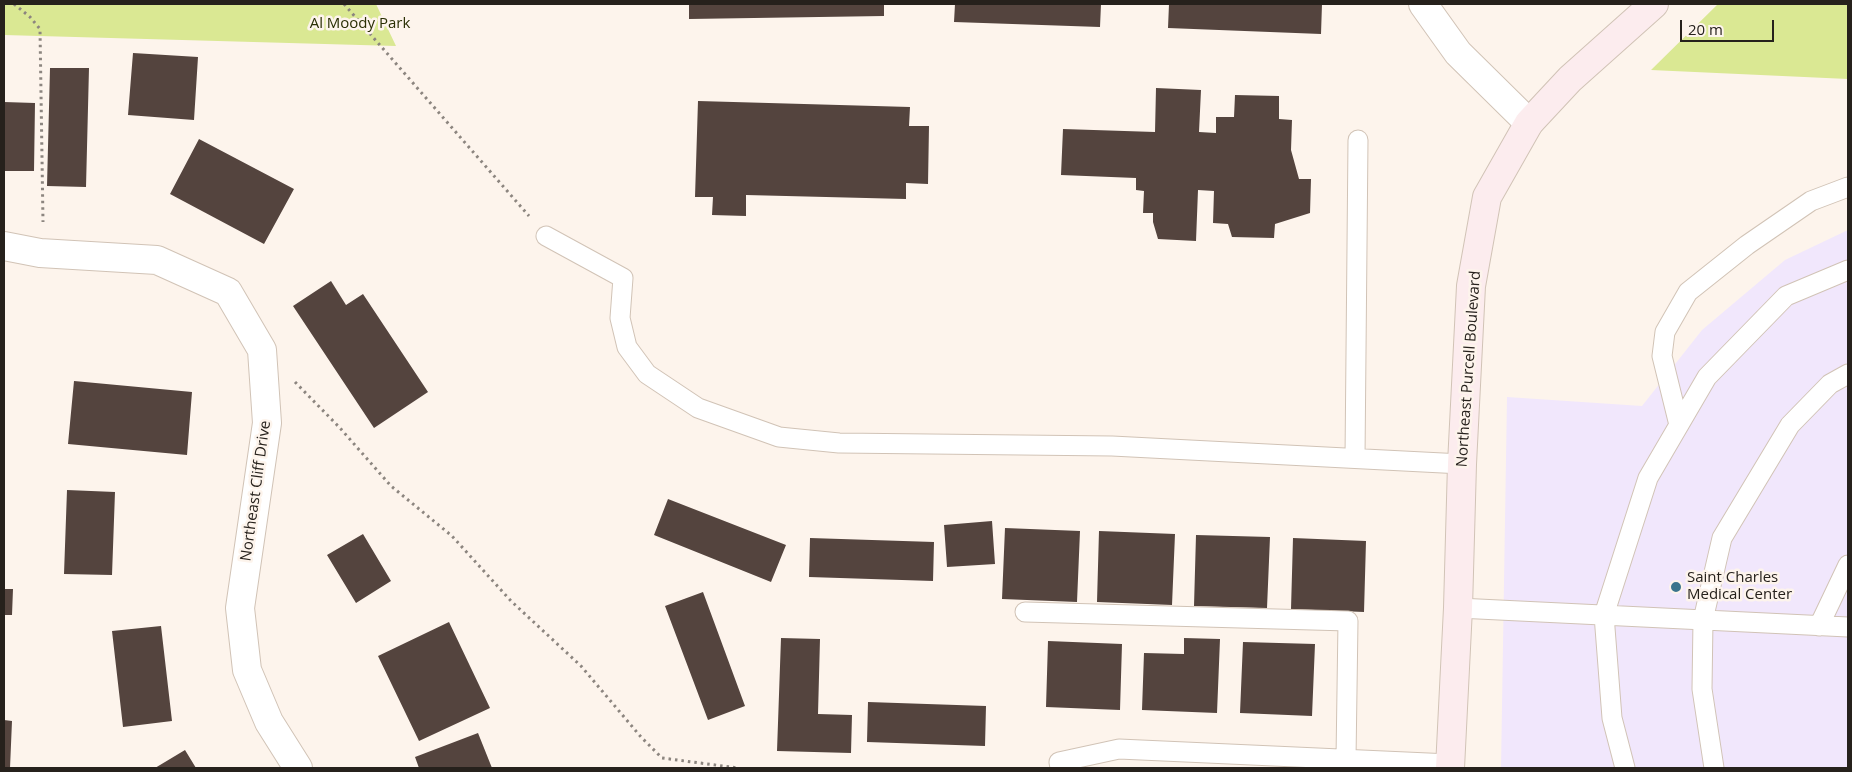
<!DOCTYPE html>
<html>
<head>
<meta charset="utf-8">
<style>
  body { margin:0 }
  #map { position:relative; width:1852px; height:772px; overflow:hidden; background:#fdf4ec; font-family:"Open Sans",sans-serif }
  canvas { display:block }
  .frame { position:absolute; inset:0; border:5px solid #26211c; pointer-events:none }
  .scale { position:absolute; left:1680px; top:20px; width:94px; height:22px; box-sizing:border-box; border:2px solid #26211c; border-top:0; padding-left:6px; font-size:15px; line-height:18px; white-space:nowrap; color:#26211c; -webkit-text-stroke:4px #fdf4ec; paint-order:stroke }
</style>
</head>
<body>
<div id="map">
<canvas width="1852" height="772"></canvas>
<div class="frame"></div>
<div class="scale">20 m</div>
</div>
<script>
const g = document.querySelector('canvas').getContext('2d');
g.lineJoin = 'round';
function fillPath(path, color) { g.fillStyle = color; g.fill(path, 'evenodd'); }
const shape = rows => new Path2D(rows.map(r => 'M' + r).join(''));
function strokePath(path, color, width, dash) { g.strokeStyle = color; g.lineWidth = width; g.lineCap = dash ? 'butt' : 'round'; g.setLineDash(dash || []); g.stroke(path); }
function label(font, color, halo, rows, align = 'center') {
  g.font = font + ' "Open Sans",sans-serif'; g.lineWidth = 5; g.setLineDash([]); g.textBaseline = 'middle'; g.strokeStyle = halo; g.fillStyle = color; for (const [text, x, y, turn = 0] of rows) {
    g.save(); g.translate(x, y); g.rotate((+turn || 0) * Math.PI / 180); g.textAlign = isNaN(turn) ? turn : align; if (halo) g.strokeText(text, 0, 0); g.fillText(text, 0, 0); g.restore();
  }
}
fillPath(shape([
  [1848,230,1848,768,1501,768,1507,397,1642,406,1702,330,1785,260]
]), '#f1e7fc');
fillPath(shape([
  [4,4,376,4,396,46,4,35],
  [1718,4,1848,4,1848,79,1651,70]
]), '#dae893');
fillPath(shape([
  [689,4,884,4,884,16,689,19],
  [955,4,1101,4,1100,27,954,22],
  [1169,4,1322,4,1321,34,1168,28],
  [133,53,198,57,194,120,128,115],
  [50,68,89,68,86,187,47,186],
  [1156,88,1201,90,1199,132,1216,133,1216,117,1234,117,1235,95,1279,96,1279,119,1292,120,1291,150,1299,179,1311,179,1310,213,1275,224,1274,238,1232,237,1228,224,1213,223,1214,191,1198,190,1196,241,1158,239,1153,222,1153,213,1143,213,1144,191,1136,190,1136,178,1061,175,1063,129,1155,132],
  [698,101,910,107,909,126,929,126,928,184,906,183,906,199,746,195,746,216,712,215,713,197,695,197],
  [4,102,35,103,34,171,4,171],
  [199,139,294,189,264,244,170,194],
  [331,281,346,305,363,294,428,392,374,428,293,306],
  [74,381,192,392,187,455,68,444],
  [67,490,115,492,112,575,64,574],
  [668,499,786,545,771,582,654,535],
  [992,521,995,564,947,567,944,525],
  [1005,528,1080,531,1077,602,1002,599],
  [1099,531,1175,534,1172,605,1097,602],
  [363,534,391,581,356,603,327,555],
  [1196,535,1270,537,1267,608,1194,606],
  [810,538,934,542,933,581,809,577],
  [1293,538,1366,541,1364,612,1291,609],
  [4,589,13,589,12,615,4,615],
  [703,592,745,706,708,720,665,606],
  [449,622,490,708,419,741,378,656],
  [161,626,172,721,123,727,112,631],
  [781,638,820,639,818,714,852,715,851,753,777,751],
  [1184,638,1220,639,1217,713,1142,710,1144,653,1184,654],
  [1048,641,1122,644,1120,710,1046,707],
  [1243,642,1315,644,1312,716,1240,713],
  [868,702,986,706,985,746,867,742],
  [4,720,12,721,10,768,4,768],
  [478,733,492,768,419,768,415,757],
  [185,750,196,768,155,768]
]), '#54443e');
const lane = shape([
  [546,236,623,278,620,318,627,347,647,374,698,408,779,437,839,443,1112,446,1462,464],
  [1679,425,1662,356,1665,332,1688,292,1747,245,1811,201,1848,187],
  [1355,458,1358,140],
  [1458,608,1848,627],
  [1025,612,1348,621,1346,759],
  [1819,626,1848,565],
  [1060,768,1059,762,1119,749,1450,764],
  [1625,768,1612,718,1604,615,1648,478,1707,377,1786,296,1848,270],
  [1714,768,1702,689,1703,620,1722,538,1790,425,1830,384,1848,374]
]);
const street = shape([
  [1423,4,1458,53,1529,123],
  [4,246,40,253,157,260,228,292,262,350,267,423,240,608,247,670,269,722,298,768]
]);
const secondary = shape([
  [1450,768,1458,608,1462,464,1471,286,1487,197,1529,123,1570,79,1654,4]
]);
strokePath(lane, '#d1c3b6', 21);
strokePath(street, '#d1c3b6', 30);
strokePath(secondary, '#d1c3b6', 30);
strokePath(shape([
  [14,4,30,17,40,29,43,222],
  [344,4,529,216],
  [295,382,340,428,391,486,452,536,511,601,581,666,641,737,662,758,738,768]
]), '#8c857f', 3, [2.5, 4]);
strokePath(lane, '#fff', 19);
strokePath(street, '#fff', 28);
strokePath(secondary, '#fcecee', 28);
for (const [x, y, r, color] of [
  [1676,587,6,"#3a748d"]
]) { const dot = new Path2D(); dot.arc(x, y, r, 0, 2 * Math.PI); g.fillStyle = color; g.fill(dot); strokePath(dot, '#fdf4ec', 2); }
label('15px', '#2a2f04', '#fdf4ec', [
  ["Al Moody Park",360,24]
]);
label('15px', '#26211c', '#fdf4ec', [
  ["Northeast Purcell Boulevard",1469,369,-86],
  ["Northeast Cliff Drive",256,491,-82]
]);
label('15px', '#26211c', '#fdf4ec', [
  ["Saint Charles",1687,578],
  ["Medical Center",1687,595]
], 'left');
</script>
</body>
</html>
